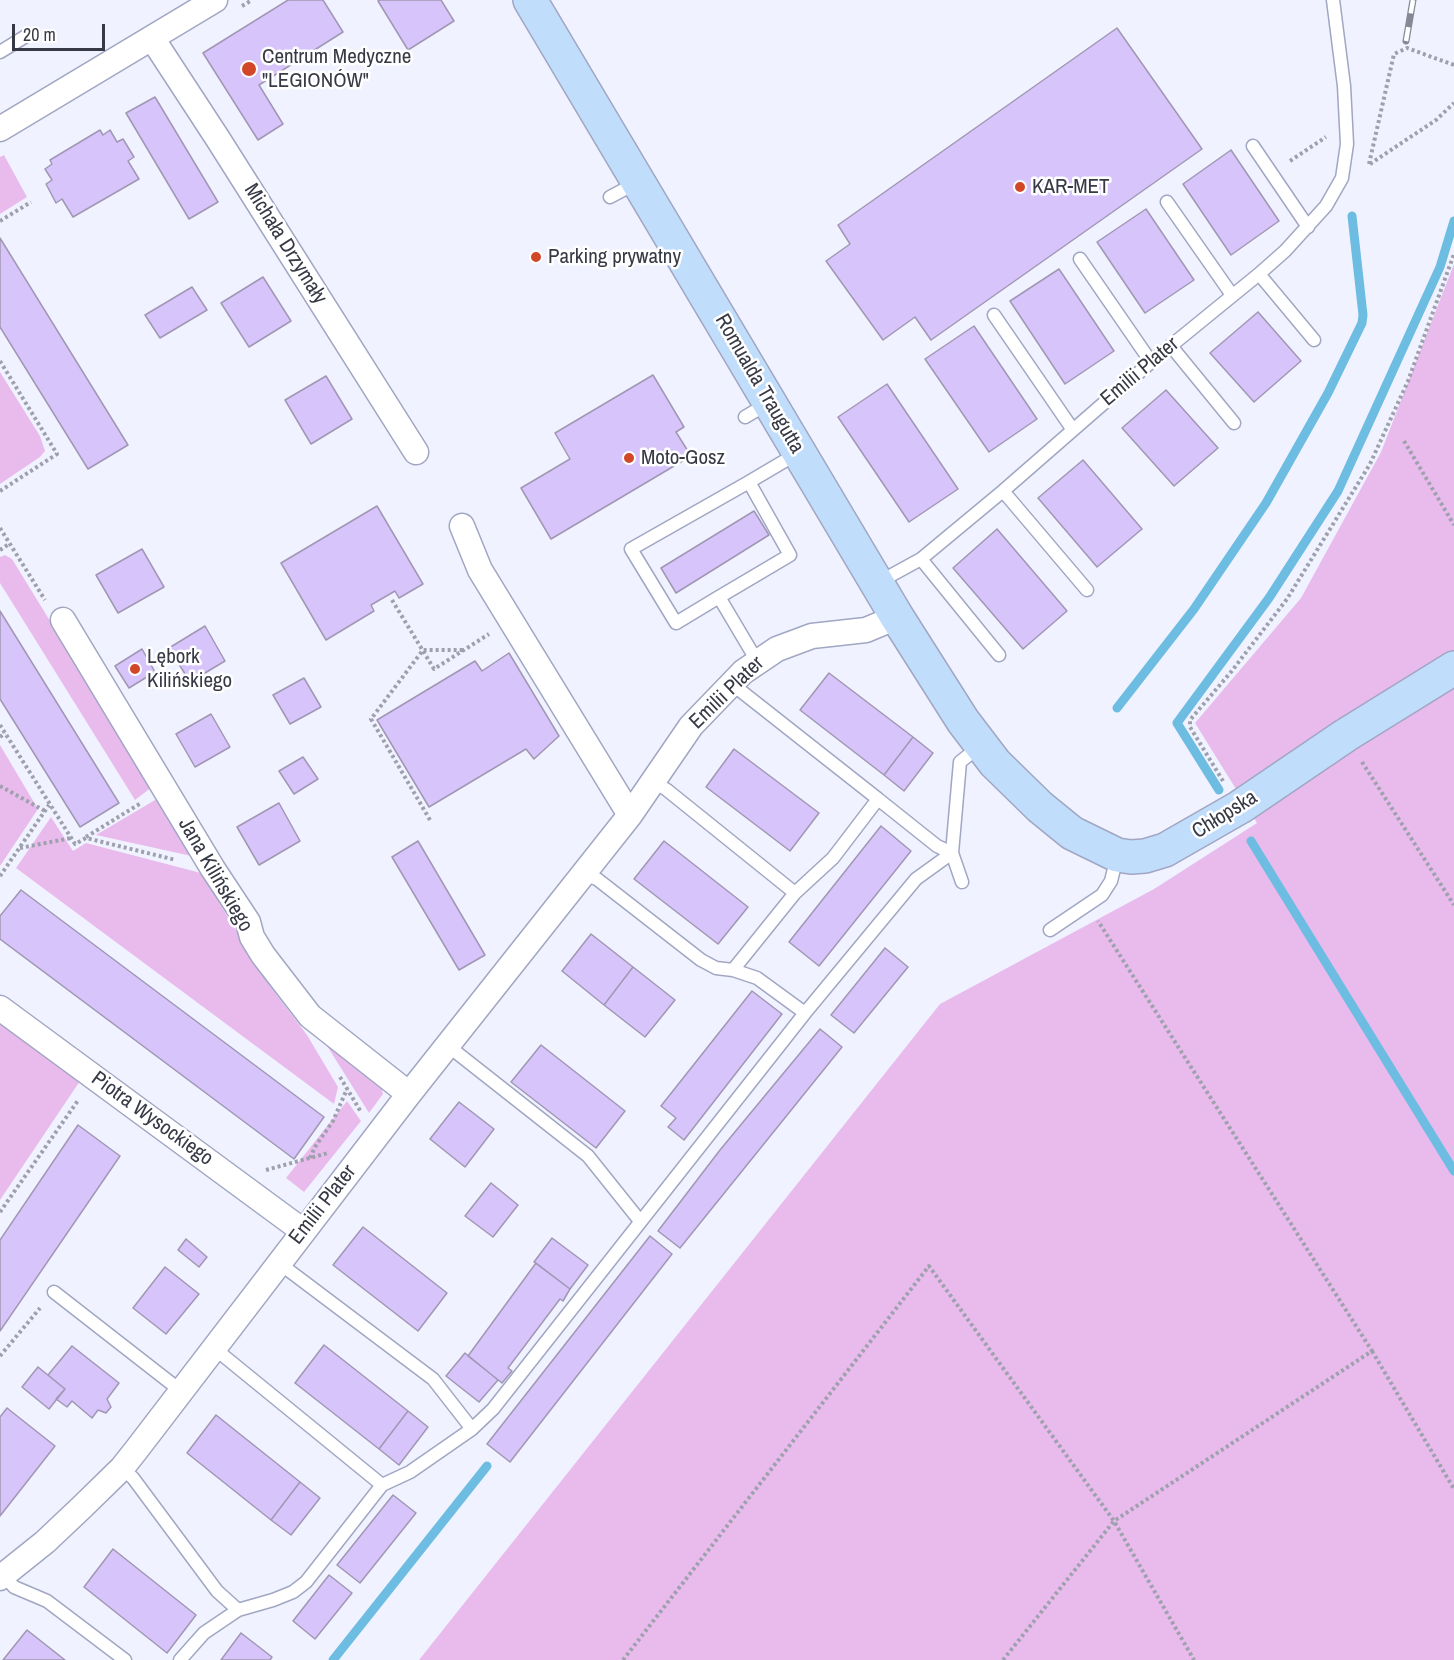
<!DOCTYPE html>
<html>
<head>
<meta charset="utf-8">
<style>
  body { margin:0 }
  #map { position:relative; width:1454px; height:1660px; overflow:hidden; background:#f0f3ff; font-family:"Archivo Narrow",sans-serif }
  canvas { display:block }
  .scale { position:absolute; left:12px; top:24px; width:93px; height:27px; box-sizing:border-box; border:3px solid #373945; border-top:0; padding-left:8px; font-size:18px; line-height:21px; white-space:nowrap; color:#373945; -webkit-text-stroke:4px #fff; paint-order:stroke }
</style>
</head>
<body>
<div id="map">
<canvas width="1454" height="1660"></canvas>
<div class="scale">20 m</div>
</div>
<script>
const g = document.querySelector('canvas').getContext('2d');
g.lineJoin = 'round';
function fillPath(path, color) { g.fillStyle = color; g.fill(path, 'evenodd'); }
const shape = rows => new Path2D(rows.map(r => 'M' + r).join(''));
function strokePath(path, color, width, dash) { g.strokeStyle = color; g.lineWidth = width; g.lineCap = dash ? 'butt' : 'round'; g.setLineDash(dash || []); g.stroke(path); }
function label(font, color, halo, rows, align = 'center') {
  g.font = font + ' "Archivo Narrow",sans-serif'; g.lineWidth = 5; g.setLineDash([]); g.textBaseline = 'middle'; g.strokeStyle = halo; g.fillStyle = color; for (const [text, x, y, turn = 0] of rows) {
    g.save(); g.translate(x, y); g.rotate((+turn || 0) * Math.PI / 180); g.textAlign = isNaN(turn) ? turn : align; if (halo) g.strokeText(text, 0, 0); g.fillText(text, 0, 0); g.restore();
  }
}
fillPath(shape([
  [4,155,27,197,0,214,0,157],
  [1454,264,1454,1660,419,1660,940,1004,1154,889,1257,823,1195,723,1301,598,1381,452],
  [0,372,40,436,45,451,40,457,0,484],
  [5,555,12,559,152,787,135,800,0,583,0,557],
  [0,745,38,809,0,866],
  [160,797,196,857,96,835],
  [51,817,73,851,86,843,201,873,272,989,307,1035,338,1087,334,1104,16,868],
  [0,1024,80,1081,0,1200],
  [324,1041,381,1086,383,1094,369,1113],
  [347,1101,361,1121,304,1192,286,1178]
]), '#e9bbed');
strokePath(shape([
  [1117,708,1194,609,1266,503,1328,393,1362,323,1363,315,1352,216],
  [1219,790,1177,723,1269,598,1338,491,1440,267,1454,221],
  [1251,841,1454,1171],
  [333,1660,487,1466]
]), '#6dbce1', 9);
const building = shape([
  [288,0,323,0,343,32,259,85,283,124,258,140,203,53,288,0],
  [380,0,441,0,454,21,408,50,378,1,380,0],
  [1117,28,1202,149,931,340,915,317,883,340,826,261,850,244,838,225,1117,28],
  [155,97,218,202,189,219,126,113,155,97],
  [100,130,103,135,110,130,117,142,123,139,134,157,128,161,139,179,73,217,62,199,56,203,46,184,52,180,45,169,52,164,50,160,100,130],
  [1231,150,1279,221,1231,255,1183,184,1231,150],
  [1146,209,1194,280,1145,313,1097,242,1146,209],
  [0,238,128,445,88,469,0,327,0,238],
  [1059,269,1114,351,1065,384,1010,301,1059,269],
  [263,277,291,321,249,347,221,303,263,277],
  [192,287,207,310,160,338,145,315,192,287],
  [1258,312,1301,361,1254,402,1210,353,1258,312],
  [974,326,1037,419,989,452,925,359,974,326],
  [653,375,684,427,676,432,691,456,551,539,521,488,570,459,555,433,653,375],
  [326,376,352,419,311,444,285,400,326,376],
  [887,384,958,489,909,522,838,417,887,384],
  [1166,390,1218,448,1174,486,1122,428,1166,390],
  [1083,460,1142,529,1097,567,1038,498,1083,460],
  [377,506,423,584,399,598,395,591,371,605,374,611,326,640,281,563,377,506],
  [754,511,769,535,676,593,661,568,754,511],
  [997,529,1067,611,1023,649,953,568,997,529],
  [142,549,164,587,118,613,96,575,142,549],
  [0,611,119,803,80,827,0,699,0,611],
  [205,626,225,661,190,682,169,648,205,626],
  [142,649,155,672,129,688,115,666,142,649],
  [509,653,559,736,534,759,526,749,429,807,377,720,475,661,482,671,509,653],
  [829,673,913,737,884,775,800,710,829,673],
  [304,678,321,707,290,724,273,695,304,678],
  [211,714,230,747,195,767,176,734,211,714],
  [913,737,933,753,904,791,884,775,913,737],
  [734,749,819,813,790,851,706,787,734,749],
  [303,757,318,779,294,794,279,771,303,757],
  [279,803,300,841,259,865,237,827,279,803],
  [881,826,911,851,819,966,789,942,881,826],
  [418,841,485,955,459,970,392,857,418,841],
  [664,841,748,907,718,944,634,879,664,841],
  [21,890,324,1117,294,1159,0,939,0,916,21,890],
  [591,934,633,967,604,1005,562,971,591,934],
  [885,948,908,967,854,1033,831,1015,885,948],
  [633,967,675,1000,645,1037,604,1005,633,967],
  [752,991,782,1014,684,1140,668,1127,676,1118,661,1106,752,991],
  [820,1029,842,1047,680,1248,658,1231,720,1150,820,1029],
  [541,1045,625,1111,596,1148,511,1082,541,1045],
  [459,1102,494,1129,465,1167,430,1139,459,1102],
  [78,1125,120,1156,0,1331,0,1240,78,1125],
  [491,1183,518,1205,493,1237,465,1216,491,1183],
  [363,1227,447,1293,418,1331,333,1265,363,1227],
  [650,1236,672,1254,510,1462,487,1444,650,1236],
  [552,1238,588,1265,570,1289,534,1262,552,1238],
  [186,1239,207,1257,199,1267,178,1250,186,1239],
  [536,1263,570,1289,563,1301,560,1299,508,1368,512,1371,502,1383,468,1356,536,1263],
  [165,1267,199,1294,166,1334,133,1308,165,1267],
  [324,1345,408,1411,379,1449,295,1383,324,1345],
  [72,1346,119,1383,107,1399,111,1407,106,1413,98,1410,92,1418,72,1401,67,1407,56,1399,65,1389,48,1375,72,1346],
  [465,1353,498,1380,479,1402,446,1376,465,1353],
  [38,1367,65,1389,49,1409,22,1387,38,1367],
  [7,1408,55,1446,0,1516,0,1417,7,1408],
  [408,1411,428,1427,399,1465,379,1449,408,1411],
  [216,1415,300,1482,271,1520,187,1453,216,1415],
  [300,1482,320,1498,291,1535,271,1520,300,1482],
  [393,1495,416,1513,360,1583,337,1565,393,1495],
  [113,1549,196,1615,167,1653,84,1587,113,1549],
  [329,1575,352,1593,315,1639,293,1621,329,1575],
  [27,1630,65,1660,3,1660,27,1630],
  [241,1633,272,1657,270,1660,221,1660,241,1633]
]);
fillPath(building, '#d6c4fa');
strokePath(building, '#a197b4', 1.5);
const lane = shape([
  [0,52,26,36],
  [1253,146,1308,227],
  [610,197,638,182],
  [1167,202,1232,295],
  [1080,259,1151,362],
  [1259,274,1314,340],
  [994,315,1073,430],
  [1171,346,1234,423],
  [745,417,767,404],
  [1003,491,1087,590],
  [921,559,999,655],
  [879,582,921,559,1003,491,1151,362,1259,274,1285,251,1326,206,1342,178,1347,144,1344,86,1333,0],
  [719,597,676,623,631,549,749,482],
  [757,661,719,597,790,555,749,482,798,453],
  [653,781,667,790,795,893,833,858,878,799,732,684],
  [878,799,937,846,952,853,962,882],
  [583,874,597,879,701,960,716,968,733,970,795,893],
  [1050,930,1102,895,1111,881,1117,857],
  [733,970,757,978,805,1013],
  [447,1045,588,1156,640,1221],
  [279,1263,433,1379,472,1429],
  [54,1292,181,1391],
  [214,1348,382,1485],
  [122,1468,133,1478,217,1591,238,1610],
  [4,1576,14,1587,47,1601,125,1660],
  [180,1660,204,1633,238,1610,273,1600,293,1592,306,1582,382,1485,410,1472,472,1429,493,1409,805,1013,916,879,952,853,960,762,980,746]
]);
const street = shape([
  [152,38,218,139,416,452],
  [0,129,215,0],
  [462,526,480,570,630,815],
  [63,620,213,869,248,922,252,937,263,955,310,1016,409,1094],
  [0,1008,303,1231],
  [0,1578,45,1542,81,1508,122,1468,137,1449,409,1094,630,815,691,726,743,672,777,649,812,636,866,630,897,617]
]);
const secondary = shape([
  [530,0,897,617,963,721,995,763,1040,807,1072,833,1117,855,1131,857,1145,856,1165,850,1240,807,1346,735,1454,668]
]);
strokePath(lane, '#a1a6c3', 15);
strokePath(street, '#a1a6c3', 27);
strokePath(secondary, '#a1a6c3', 36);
strokePath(shape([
  [242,6,252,0],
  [1290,161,1326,137],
  [1369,164,1394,54,1407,48,1454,65],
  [1370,164,1436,120,1454,103],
  [0,221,31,202],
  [0,361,57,454,0,491],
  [1404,441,1454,525],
  [0,528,45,600],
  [0,550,9,544],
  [392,600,434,669,489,634],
  [0,725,75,844,86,838,176,860],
  [0,737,5,733],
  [1362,762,1454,905],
  [1223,781,1190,727,1190,720,1231,672,1287,599,1370,464,1408,381,1454,254],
  [0,786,45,811],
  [430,820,371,719,423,650,463,650],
  [86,837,141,803],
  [20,848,71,838],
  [0,876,49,805],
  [340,1077,361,1112],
  [310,1158,315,1147,333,1121,347,1089],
  [266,1170,328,1153],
  [0,1212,79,1099],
  [1372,1351,1454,1489],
  [0,1356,40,1308],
  [623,1660,929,1266,1114,1521,1194,1660],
  [1003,1660,1114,1521,1372,1351,1098,921]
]), '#9ea1ad', 4, [3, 3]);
strokePath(lane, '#fff', 12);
strokePath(street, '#fff', 24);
strokePath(secondary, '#c0ddfb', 33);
const rail = shape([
  [1406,41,1413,0]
]);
strokePath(rail, '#868995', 7);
strokePath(rail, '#fff', 4.5, [14]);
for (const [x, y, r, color] of [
  [249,69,8,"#d14728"],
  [1020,187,6,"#d14728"],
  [536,257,6,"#d14728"],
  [629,458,6,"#d14728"],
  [135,669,6,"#d14728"]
]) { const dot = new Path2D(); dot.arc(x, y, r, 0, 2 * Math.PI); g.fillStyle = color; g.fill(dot); strokePath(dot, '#fff', 2); }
label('21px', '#373945', '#fff', [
  ["Centrum Medyczne",262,57],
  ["\"LEGIONÓW\"",262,81],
  ["KAR-MET",1032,187],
  ["Parking prywatny",548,257],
  ["Moto-Gosz",641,458],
  ["Lębork",147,657],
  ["Kilińskiego",147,681]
], 'left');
label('21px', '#373945', '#fff', [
  ["Michała Drzymały",285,244,58],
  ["Emilii Plater",1140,372,-40],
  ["Romualda Traugutta",759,384,60],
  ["Emilii Plater",727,693,-44],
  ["Chłopska",1225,815,-32],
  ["Jana Kilińskiego",215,875,60],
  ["Piotra Wysockiego",152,1119,36],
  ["Emilii Plater",323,1205,-52]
]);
</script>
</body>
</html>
